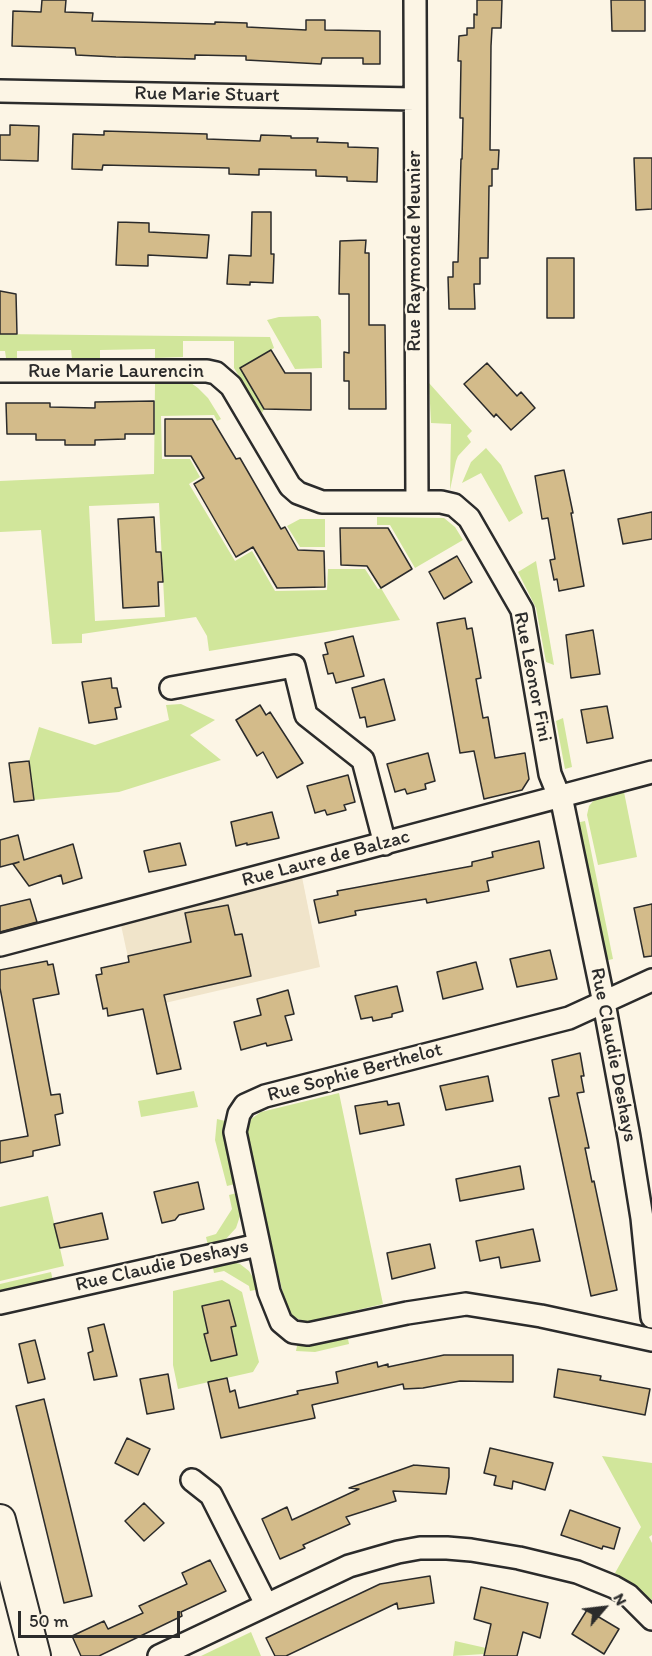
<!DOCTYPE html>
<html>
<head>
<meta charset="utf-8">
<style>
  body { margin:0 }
  #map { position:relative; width:652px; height:1656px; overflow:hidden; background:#fcf5e5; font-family:Itim,sans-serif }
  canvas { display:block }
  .north { position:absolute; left:574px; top:1578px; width:60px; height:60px; -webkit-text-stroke:4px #fcf5e5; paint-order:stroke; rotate:62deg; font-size:16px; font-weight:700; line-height:24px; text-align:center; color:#2b2b2b }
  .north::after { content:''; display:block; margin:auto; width:21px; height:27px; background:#2b2b2b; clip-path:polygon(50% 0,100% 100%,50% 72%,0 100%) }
  .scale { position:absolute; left:18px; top:1611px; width:162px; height:27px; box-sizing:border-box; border:3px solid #2b2b2b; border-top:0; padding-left:8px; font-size:18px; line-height:21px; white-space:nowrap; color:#2b2b2b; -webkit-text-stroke:4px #fcf5e5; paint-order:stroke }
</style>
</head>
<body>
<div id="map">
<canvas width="652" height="1656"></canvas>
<div class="north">N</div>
<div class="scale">50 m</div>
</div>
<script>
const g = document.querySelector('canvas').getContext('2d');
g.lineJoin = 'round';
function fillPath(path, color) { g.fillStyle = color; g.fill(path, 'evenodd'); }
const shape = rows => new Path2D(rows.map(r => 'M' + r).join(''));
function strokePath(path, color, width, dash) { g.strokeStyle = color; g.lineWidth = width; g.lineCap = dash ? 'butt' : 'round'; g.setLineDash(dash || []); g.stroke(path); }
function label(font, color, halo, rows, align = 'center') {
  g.font = font + ' Itim,sans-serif'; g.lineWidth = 4.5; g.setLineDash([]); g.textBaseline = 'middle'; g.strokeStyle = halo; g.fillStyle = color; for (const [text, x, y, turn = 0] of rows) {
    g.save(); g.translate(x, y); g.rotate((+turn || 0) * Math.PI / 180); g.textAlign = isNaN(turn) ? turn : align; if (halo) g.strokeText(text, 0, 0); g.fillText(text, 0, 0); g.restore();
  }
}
fillPath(shape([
  [302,877,320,967,139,1009,121,925]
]), '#f0e4ca');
fillPath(shape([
  [318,316,321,320,322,368,295,369,267,320,279,317],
  [0,334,270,337,274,348,240,368,264,409,262,413,234,368,234,341,183,341,183,357,155,358,155,349,100,350,100,358,72,359,71,350,17,351,17,359,6,358,5,351,0,351],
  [191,383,198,388,208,398,221,419,217,421,214,415,161,416,162,459,190,459,200,477,189,484,235,561,252,551,275,591,327,590,328,569,365,569,378,589,381,588,400,620,209,651,207,636,196,617,82,634,82,643,52,644,41,530,0,532,0,481,154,474,155,384],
  [159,503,165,617,95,621,89,506],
  [429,383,472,431,467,436,471,442,458,456,456,461,450,490,451,424,431,423],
  [486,448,501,465,523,513,509,522,481,473,462,483,471,462],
  [377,517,444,518,455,527,463,540,415,568,390,525,377,525],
  [300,519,325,519,325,547,300,547,287,526],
  [536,561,554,665,546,662,536,608,518,572],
  [181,704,215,720,190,735,221,760,119,792,34,800,29,761,39,727,95,745,169,720,166,705],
  [563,718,572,767,565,769,556,721],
  [624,792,637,857,598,865,587,815,589,806,595,799],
  [585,821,613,959,604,961,576,823],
  [194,1091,198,1107,141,1117,138,1101],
  [339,1093,383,1304,306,1322,293,1317,287,1310,245,1135,251,1119,261,1112],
  [217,1119,225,1121,224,1137,235,1184,227,1186,215,1140],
  [237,1193,241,1213,236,1228,224,1241,208,1246,206,1237,216,1234,232,1209,229,1195],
  [48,1196,64,1266,0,1281,0,1207],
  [230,1261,240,1264,249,1271,260,1289,250,1291,249,1286,224,1271,214,1273,212,1263],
  [51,1272,53,1281,0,1294,0,1284],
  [222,1280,242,1292,259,1362,253,1372,178,1389,173,1365,173,1291],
  [347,1334,349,1344,315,1352,296,1351,298,1341],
  [602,1456,652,1463,652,1535,649,1537,652,1543,652,1600,615,1573,641,1527],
  [251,1632,261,1656,201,1656],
  [455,1641,486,1648,484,1654,453,1656]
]), '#d1e69b');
const building = shape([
  [42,0,66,0,65,12,93,13,92,21,215,24,215,22,247,23,247,27,306,30,306,20,325,20,325,30,380,31,380,64,363,64,363,58,322,58,321,64,246,60,246,56,195,55,195,59,116,57,76,55,75,48,12,46,13,11,41,12,42,0],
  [477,0,502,0,501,28,492,28,491,46,490,150,499,150,498,169,492,169,492,186,489,186,488,258,480,258,480,284,474,284,475,309,449,309,448,277,453,277,453,262,458,262,461,159,462,159,463,118,460,118,461,61,458,61,459,36,467,35,467,28,474,28,474,14,477,15,477,0],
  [611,0,645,0,645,31,612,31,611,0],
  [10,125,39,126,38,161,0,160,0,135,10,135,10,125],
  [104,131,207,134,207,139,260,141,261,135,291,136,291,138,318,138,317,142,348,143,348,147,378,148,377,182,347,181,347,177,316,176,316,170,259,169,259,175,229,174,229,168,103,165,102,170,72,169,73,134,104,135,104,131],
  [634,158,652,158,652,209,636,210,634,158],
  [252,212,271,212,271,254,274,254,273,283,250,282,250,285,227,284,229,255,251,256,252,212],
  [118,222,149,223,149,232,209,235,207,258,148,255,148,266,116,265,118,222],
  [366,240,365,253,369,253,369,325,385,325,386,409,349,409,349,381,344,381,344,352,349,353,349,294,339,294,340,241,366,240],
  [547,258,574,258,574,318,547,318,547,258],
  [0,291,16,294,17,334,0,334,0,291],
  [271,350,285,373,311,373,311,410,264,409,240,368,271,350],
  [487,363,517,396,521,392,535,408,511,430,496,414,494,417,464,384,487,363],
  [154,401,154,434,125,434,125,439,95,440,95,445,65,445,65,440,36,440,36,434,7,434,6,403,50,403,50,407,95,408,95,402,154,401],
  [165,419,212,419,236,459,240,458,281,529,285,527,298,550,324,551,325,587,277,588,253,547,236,557,194,484,204,478,191,456,165,456,165,419],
  [564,470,573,513,571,513,584,586,559,591,557,579,554,580,550,560,555,559,548,518,542,519,535,476,564,470],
  [652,512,652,539,623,544,618,519,652,512],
  [154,517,156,552,161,552,163,582,158,582,159,606,123,608,118,519,154,517],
  [340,528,388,528,412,569,381,588,367,566,341,565,340,528],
  [457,556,472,582,444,599,429,572,457,556],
  [465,618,467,629,472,628,481,678,476,679,483,718,488,717,495,758,525,753,529,779,522,790,484,799,474,751,460,753,437,623,465,618],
  [593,630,600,674,571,678,566,635,593,630],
  [353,636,364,676,336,683,333,673,328,674,323,655,328,654,325,643,353,636],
  [111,678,112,688,117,688,119,698,121,707,115,708,117,719,89,723,82,682,111,678],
  [384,679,395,720,367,727,365,717,360,718,352,688,384,679],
  [260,705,266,715,270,712,303,763,277,778,263,752,257,756,236,720,260,705],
  [607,706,613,738,587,743,581,710,607,706],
  [428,753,435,781,425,784,426,789,407,794,405,789,395,792,387,764,428,753],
  [29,761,34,800,14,802,9,763,29,761],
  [348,775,355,802,344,805,346,810,327,815,325,810,315,813,307,786,348,775],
  [272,812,279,838,247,845,247,843,236,846,231,822,272,812],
  [18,835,24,860,73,844,82,878,63,884,61,875,29,886,13,864,19,862,0,867,0,840,18,835],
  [539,841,544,868,487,881,489,891,427,903,426,899,355,911,356,915,319,923,314,900,338,895,337,891,472,866,472,862,493,857,492,852,539,841],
  [180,843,186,865,149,872,144,851,180,843],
  [30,899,37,922,0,932,0,906,30,899],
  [652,904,652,956,644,957,634,908,652,904],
  [228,905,235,935,242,934,251,976,164,995,181,1069,157,1074,143,1009,108,1016,107,1008,103,1009,96,975,102,974,101,968,129,962,128,956,191,942,185,913,228,905],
  [550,950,557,979,517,987,510,959,550,950],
  [47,961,48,965,53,964,59,994,33,999,51,1095,60,1094,63,1113,55,1115,60,1145,33,1151,33,1156,0,1163,0,1141,28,1136,0,988,0,970,47,961],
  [476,962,483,989,443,999,437,972,476,962],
  [397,986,403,1011,392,1014,392,1017,373,1021,372,1017,361,1019,355,996,397,986],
  [288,990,294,1014,285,1016,292,1040,267,1046,266,1043,241,1050,234,1022,261,1015,257,999,288,990],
  [580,1053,584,1076,581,1076,584,1092,577,1093,589,1148,585,1148,592,1182,594,1181,617,1290,591,1296,549,1098,559,1096,552,1060,580,1053],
  [488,1076,493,1101,446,1110,440,1086,488,1076],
  [387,1101,388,1105,399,1103,404,1125,360,1134,355,1106,387,1101],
  [520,1166,524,1189,460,1201,456,1179,520,1166],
  [198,1182,204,1209,179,1215,175,1220,162,1223,154,1192,198,1182],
  [102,1213,108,1239,60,1248,54,1224,102,1213],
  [533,1229,540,1261,501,1268,499,1257,480,1261,476,1241,533,1229],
  [430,1244,435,1268,392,1279,387,1253,430,1244],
  [229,1300,236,1326,231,1327,237,1355,211,1361,204,1334,208,1333,202,1306,229,1300],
  [104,1324,117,1376,94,1380,88,1353,93,1351,88,1328,104,1324],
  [35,1340,45,1379,28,1383,19,1344,35,1340],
  [444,1355,513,1355,513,1382,460,1381,423,1388,404,1389,403,1384,312,1405,315,1418,221,1438,208,1382,227,1378,230,1392,235,1390,239,1408,298,1394,297,1391,338,1383,336,1372,377,1362,378,1367,388,1364,388,1367,444,1355],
  [558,1369,601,1376,600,1380,650,1389,645,1415,554,1397,558,1369],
  [168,1374,174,1409,147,1414,140,1379,168,1374],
  [44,1399,92,1596,64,1603,16,1406,44,1399],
  [127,1438,150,1449,138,1475,115,1463,127,1438],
  [490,1448,553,1463,545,1490,513,1481,512,1489,494,1485,496,1476,484,1473,490,1448],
  [414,1465,449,1468,449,1477,446,1494,393,1491,396,1501,346,1517,350,1524,303,1545,305,1548,280,1559,262,1519,287,1507,292,1520,359,1489,349,1488,414,1465],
  [144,1503,164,1523,144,1541,125,1521,144,1503],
  [570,1510,620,1528,614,1549,603,1546,602,1549,561,1535,570,1510],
  [210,1560,226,1591,181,1612,182,1616,99,1656,81,1656,72,1636,104,1621,108,1629,143,1613,139,1606,187,1584,182,1573,210,1560],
  [430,1576,434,1603,398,1609,397,1603,286,1656,275,1656,266,1638,380,1584,430,1576],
  [481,1587,548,1603,540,1638,523,1632,517,1656,484,1656,491,1624,474,1619,481,1587],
  [587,1610,619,1629,604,1654,572,1634,587,1610]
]);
fillPath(building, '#d3bb8a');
strokePath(building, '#2b2b2b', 1.5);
const street = shape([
  [415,0,417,502],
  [0,91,414,99],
  [0,371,207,371,216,373,231,386,290,486,298,493,322,502,441,502,454,505,469,518,522,610,550,774,563,806,604,1003,629,1137,642,1218,652,1317],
  [171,688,294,666,306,715,363,760,385,844],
  [0,945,652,772],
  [652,980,569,1018,265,1096,245,1105,239,1114,235,1132,269,1292,281,1322,293,1332,308,1334,407,1313,466,1304,541,1316,652,1340],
  [0,1303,258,1245],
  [192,1480,211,1495,266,1604],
  [159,1656,349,1566,398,1552,420,1548,447,1548,471,1550,519,1558,577,1572,614,1587,628,1595,652,1619]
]);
const secondary = shape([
  [0,1520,35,1656]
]);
strokePath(street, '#2b2b2b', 26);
strokePath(secondary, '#2b2b2b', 34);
strokePath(street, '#fcf5e5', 21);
strokePath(secondary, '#fcf5e5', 30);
label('20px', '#2b2b2b', '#fcf5e5', [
  ["Rue Marie Stuart",207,95,1],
  ["Rue Raymonde Meunier",415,251,-90],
  ["Rue Marie Laurencin",116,372],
  ["Rue Léonor Fini",532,677,79],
  ["Rue Laure de Balzac",326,859,-15],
  ["Rue Claudie Deshays",613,1055,79],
  ["Rue Sophie Berthelot",355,1073,-15],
  ["Rue Claudie Deshays",162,1266,-13]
]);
</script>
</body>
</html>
